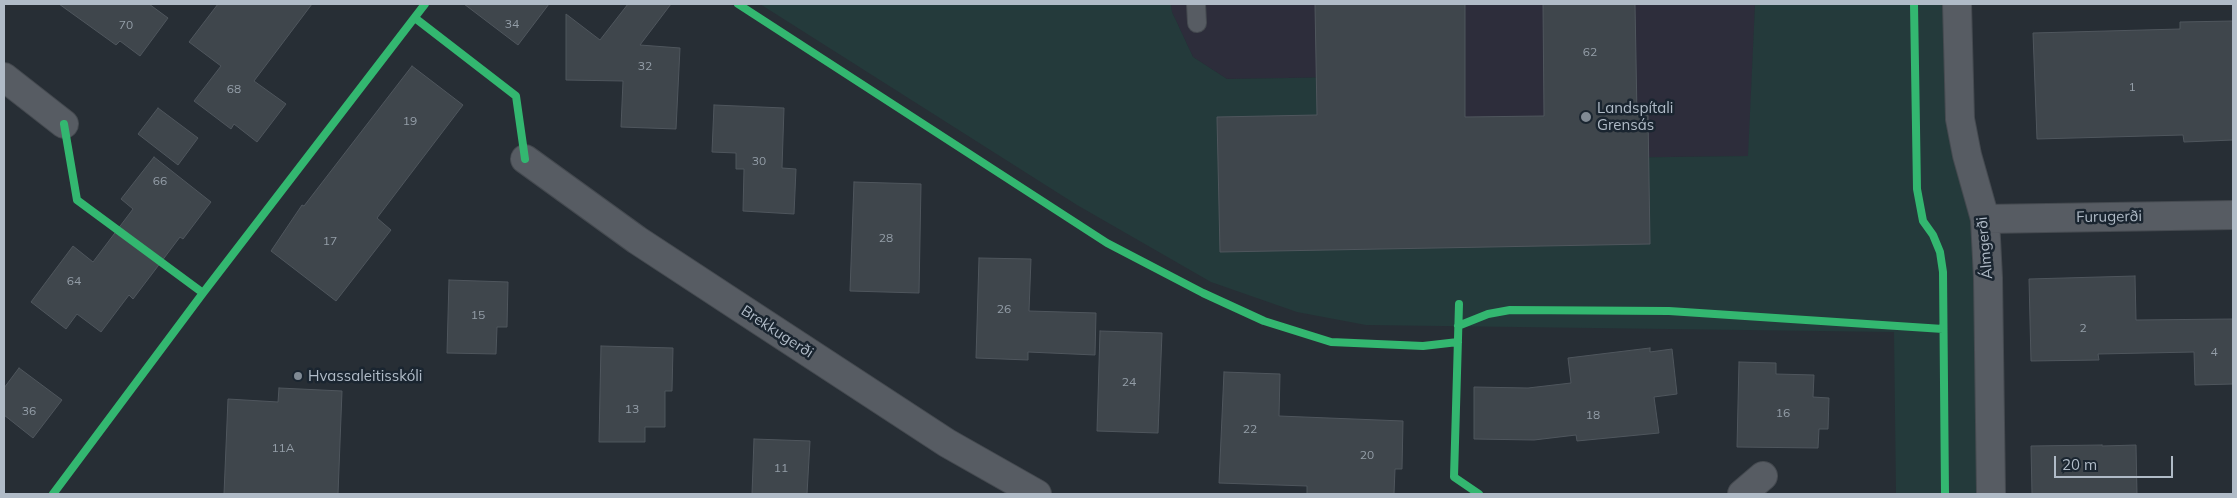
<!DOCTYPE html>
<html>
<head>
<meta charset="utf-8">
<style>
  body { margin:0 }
  #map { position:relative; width:2237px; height:498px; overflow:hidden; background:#272e35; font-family:Mulish,sans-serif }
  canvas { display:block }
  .frame { position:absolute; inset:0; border:5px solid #b0bbc7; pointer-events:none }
  .scale { position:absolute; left:2054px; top:456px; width:119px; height:22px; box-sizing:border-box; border:2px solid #b0bbc7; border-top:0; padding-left:6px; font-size:15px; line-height:18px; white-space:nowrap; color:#b0bbc7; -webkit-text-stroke:4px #1a2530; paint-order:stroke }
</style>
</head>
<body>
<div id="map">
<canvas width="2237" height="498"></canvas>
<div class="frame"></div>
<div class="scale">20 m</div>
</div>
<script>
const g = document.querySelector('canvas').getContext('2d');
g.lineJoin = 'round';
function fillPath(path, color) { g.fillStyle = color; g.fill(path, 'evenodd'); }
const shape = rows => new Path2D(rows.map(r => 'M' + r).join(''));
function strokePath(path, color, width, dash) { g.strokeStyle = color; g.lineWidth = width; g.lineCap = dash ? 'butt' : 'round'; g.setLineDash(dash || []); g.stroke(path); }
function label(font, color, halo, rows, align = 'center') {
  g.font = font + ' Mulish,sans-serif'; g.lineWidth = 5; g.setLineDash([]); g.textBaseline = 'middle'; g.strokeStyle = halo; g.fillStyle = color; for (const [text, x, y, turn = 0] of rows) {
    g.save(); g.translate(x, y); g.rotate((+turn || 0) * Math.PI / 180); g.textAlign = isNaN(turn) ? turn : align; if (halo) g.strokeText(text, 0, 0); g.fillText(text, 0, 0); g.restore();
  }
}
fillPath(shape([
  [1171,4,1755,4,1749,156,1436,160,1410,76,1227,79,1193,57,1172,12]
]), '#2d2d3b');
fillPath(shape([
  [760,4,1171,4,1172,12,1193,57,1227,79,1410,76,1436,160,1748,156,1755,4,1944,4,1976,241,1978,494,1896,494,1894,332,1366,325,1297,312,1211,282,1077,205]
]), '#243a3b');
const building = shape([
  [59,4,149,4,168,18,140,56,120,41,116,45,59,4],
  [218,4,312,4,254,81,286,104,257,142,234,124,231,129,194,101,221,66,189,42,218,4],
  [464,4,549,4,518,45,464,4],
  [628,4,671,4,640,45,680,48,676,129,621,127,623,81,566,80,566,14,600,40,628,4],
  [1315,4,1465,4,1465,117,1544,116,1543,4,1635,4,1637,115,1648,115,1650,244,1220,252,1217,117,1317,115,1315,4],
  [2233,21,2233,140,2184,142,2183,135,2037,139,2033,33,2180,29,2180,22,2233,21],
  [412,66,463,105,377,218,391,230,336,301,271,251,302,205,304,206,412,66],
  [714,105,784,108,782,168,796,169,794,214,743,211,744,169,736,169,736,153,712,152,714,105],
  [158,108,198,138,178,165,138,134,158,108],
  [154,157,211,202,183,239,180,237,133,299,129,295,101,332,77,314,66,329,31,302,73,246,93,262,133,209,121,199,154,157],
  [854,182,921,184,919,293,850,291,854,182],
  [979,258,1031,259,1029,311,1096,313,1095,355,1028,352,1028,360,976,358,979,258],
  [2135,276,2136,320,2233,319,2233,384,2195,385,2194,352,2098,354,2099,360,2031,361,2029,279,2135,276],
  [449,280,508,282,507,327,497,327,496,354,447,353,449,280],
  [1100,331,1162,333,1158,433,1097,431,1100,331],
  [601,346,673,348,672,391,665,391,665,427,645,427,645,442,599,442,601,346],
  [1650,348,1650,352,1672,349,1677,394,1654,397,1659,433,1577,441,1576,435,1534,440,1474,439,1474,387,1528,388,1571,383,1568,358,1650,348],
  [1739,362,1776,363,1776,374,1814,375,1813,397,1829,398,1828,429,1819,429,1818,448,1737,447,1739,362],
  [19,368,62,400,33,438,4,415,4,388,19,368],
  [1224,372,1280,374,1279,416,1403,421,1402,469,1395,469,1394,494,1307,494,1307,486,1219,483,1224,372],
  [279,388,342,391,338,494,224,494,228,399,278,402,279,388],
  [754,439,810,441,807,494,752,494,754,439],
  [2102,445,2102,446,2136,445,2137,494,2032,494,2031,446,2102,445]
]);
fillPath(building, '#3f464c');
strokePath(building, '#4f565d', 1);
const service = shape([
  [1196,4,1197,23]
]);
const minor = shape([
  [1957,4,1960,119,1967,155,1985,219,1988,278,1991,494],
  [4,77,64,124],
  [525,159,637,240,762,322,947,443,1037,494],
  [1985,219,2233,215],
  [1742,494,1763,476]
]);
strokePath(service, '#454a50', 20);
strokePath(minor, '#454a50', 30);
strokePath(service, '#575c63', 18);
strokePath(minor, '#575c63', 28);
strokePath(shape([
  [738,4,1107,243,1203,293,1264,321,1331,342,1423,346,1458,342],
  [1914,4,1917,189,1923,221,1933,235,1940,252,1943,272,1945,494],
  [415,18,516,96,525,159],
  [64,124,77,200,203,293],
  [1459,304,1454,477,1479,494],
  [1458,326,1488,314,1510,310,1669,311,1943,329],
  [53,494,203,293,425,4]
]), '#33b770', 8);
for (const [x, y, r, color] of [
  [1586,117,6,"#808a94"],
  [298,376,5,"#808a94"]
]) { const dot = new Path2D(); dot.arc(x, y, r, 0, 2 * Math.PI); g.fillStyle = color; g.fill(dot); strokePath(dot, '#1a2530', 2); }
label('12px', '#949ea8', null, [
  ["34",512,24],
  ["70",126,25],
  ["62",1590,52],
  ["32",645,66],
  ["1",2132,87],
  ["68",234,89],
  ["19",410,121],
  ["30",759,161],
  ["66",160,181],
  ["28",886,238],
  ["17",330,241],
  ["64",74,281],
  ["26",1004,309],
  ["15",478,315],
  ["2",2083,328],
  ["4",2214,352],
  ["24",1129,382],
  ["13",632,409],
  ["36",29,411],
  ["16",1783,413],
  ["18",1593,415],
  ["22",1250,429],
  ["11A",283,448],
  ["20",1367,455],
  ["11",781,468]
]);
label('15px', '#b0bbc7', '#1a2530', [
  ["Landspítali",1597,108],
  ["Grensás",1597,125],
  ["Hvassaleitisskóli",308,376]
], 'left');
label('15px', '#b0bbc7', '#1a2530', [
  ["Furugerði",2109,217,-1],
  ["Álmgerði",1985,248,-95],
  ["Brekkugerði",777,332,33]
]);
</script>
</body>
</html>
